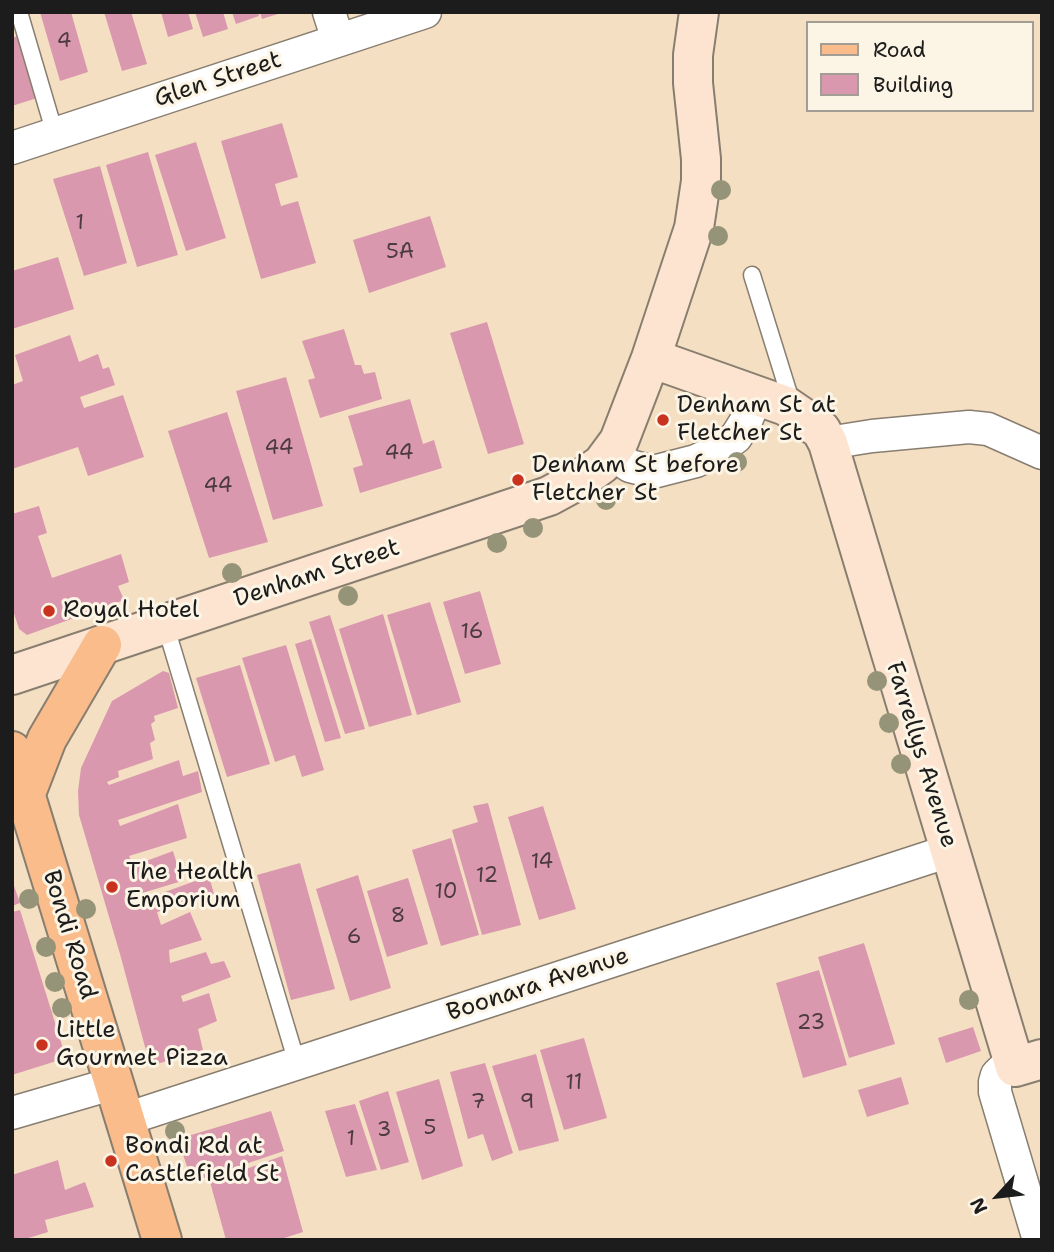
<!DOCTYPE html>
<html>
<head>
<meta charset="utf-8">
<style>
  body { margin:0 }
  #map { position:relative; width:1054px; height:1252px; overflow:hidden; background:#f4dfc3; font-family:"Shantell Sans",sans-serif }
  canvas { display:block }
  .frame { position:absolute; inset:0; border:14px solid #1c1c1c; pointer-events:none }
  .legend { position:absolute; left:806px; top:21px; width:228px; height:91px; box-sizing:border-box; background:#fcf5e5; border:2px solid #a29e95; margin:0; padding:9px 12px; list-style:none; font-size:21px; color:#1c1c1c }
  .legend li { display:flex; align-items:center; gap:14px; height:35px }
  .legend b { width:35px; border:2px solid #a29e95 }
  .north { position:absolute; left:963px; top:1161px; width:70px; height:70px; -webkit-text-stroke:5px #fcf5e5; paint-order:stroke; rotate:243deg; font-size:19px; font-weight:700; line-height:28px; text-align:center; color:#1c1c1c }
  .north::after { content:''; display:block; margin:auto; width:24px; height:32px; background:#1c1c1c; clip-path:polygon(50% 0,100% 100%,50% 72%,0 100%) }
</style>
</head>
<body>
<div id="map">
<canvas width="1054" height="1252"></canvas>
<div class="frame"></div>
<ul class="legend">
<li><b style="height:9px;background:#f9bc8a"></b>Road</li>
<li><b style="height:19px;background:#da98ae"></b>Building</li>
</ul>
<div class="north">N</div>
</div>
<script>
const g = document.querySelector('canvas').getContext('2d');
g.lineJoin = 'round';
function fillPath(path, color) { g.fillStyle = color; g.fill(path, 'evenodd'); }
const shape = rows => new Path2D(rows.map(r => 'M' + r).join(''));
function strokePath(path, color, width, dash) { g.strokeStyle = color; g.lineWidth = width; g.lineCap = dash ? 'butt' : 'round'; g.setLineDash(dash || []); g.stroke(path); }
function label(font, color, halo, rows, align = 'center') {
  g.font = font + ' "Shantell Sans",sans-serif'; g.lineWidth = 6; g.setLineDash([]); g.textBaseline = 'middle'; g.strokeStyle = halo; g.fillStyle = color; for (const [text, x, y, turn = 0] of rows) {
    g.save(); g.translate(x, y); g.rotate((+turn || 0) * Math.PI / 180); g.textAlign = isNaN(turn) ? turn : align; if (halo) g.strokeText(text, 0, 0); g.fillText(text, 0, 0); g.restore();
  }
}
fillPath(shape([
  [40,12,71,12,88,72,60,81],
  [104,12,131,12,147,64,122,71],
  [161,12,188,12,193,29,168,37],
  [195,12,223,12,228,29,203,37],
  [232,12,258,12,259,16,236,24],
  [260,12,281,12,281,13,262,19],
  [18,36,37,98,12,106,12,38],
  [282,123,298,177,275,184,281,206,298,201,316,263,261,279,221,141],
  [196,142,226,238,186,251,155,155],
  [148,152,178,255,137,267,106,165],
  [100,166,127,263,84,276,53,179],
  [430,216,446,267,369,293,353,240],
  [58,257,74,309,12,329,12,271],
  [487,322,524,444,488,454,450,333],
  [344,329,355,365,361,365,364,374,375,372,382,399,320,418,308,380,315,378,302,341],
  [70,335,79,362,98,354,103,369,109,367,115,385,80,397,84,408,123,395,144,457,88,476,78,447,12,469,12,385,23,381,15,355],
  [286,377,323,506,273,520,236,391],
  [410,399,423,444,434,440,442,468,360,493,353,468,363,465,348,416],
  [227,412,268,542,209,558,168,431],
  [39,506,47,533,38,536,52,578,121,554,129,582,118,586,124,600,27,635,19,629,12,607,12,514],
  [480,591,501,664,465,674,443,602],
  [430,602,461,702,417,715,387,615],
  [383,614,412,715,369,727,339,629],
  [330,615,365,729,345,734,309,622],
  [311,639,341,738,325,742,295,644],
  [286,645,324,770,302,777,295,755,275,762,242,658],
  [240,665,270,764,227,777,196,678],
  [163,671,169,673,178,708,154,716,155,721,151,724,155,740,150,743,153,759,118,771,119,777,107,782,109,785,179,760,183,776,198,771,202,792,118,820,120,826,178,804,187,838,129,856,131,860,127,862,130,867,173,851,182,881,139,894,140,901,209,876,214,894,157,912,161,925,190,912,202,940,169,950,170,963,206,952,211,964,224,961,231,977,181,996,183,1002,209,993,217,1021,191,1032,198,1029,203,1050,157,1064,150,1060,145,1047,120,954,79,815,78,791,81,768,112,701],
  [488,803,521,925,482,935,452,830,478,822,473,806],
  [543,806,576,909,539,920,508,817],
  [451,838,479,935,441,946,412,850],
  [300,863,335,989,291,1000,257,875],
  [358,875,391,988,350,1001,316,889],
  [408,878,428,944,387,957,367,891],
  [12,880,20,903,12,906],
  [20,910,66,1058,12,1075,12,912],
  [864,943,895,1044,849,1058,818,957],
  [819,970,847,1065,803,1078,776,983],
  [973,1027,981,1051,946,1063,938,1038],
  [584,1038,607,1118,564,1130,540,1050],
  [536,1054,559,1141,519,1151,492,1066],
  [485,1063,513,1153,492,1161,483,1134,468,1139,450,1072],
  [901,1077,909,1104,867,1117,858,1090],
  [439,1079,463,1166,422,1180,396,1092],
  [388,1091,409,1162,381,1170,359,1101],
  [355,1104,377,1170,346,1177,325,1111],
  [271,1111,284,1151,192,1182,178,1139],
  [282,1156,303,1232,278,1240,226,1240,210,1182],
  [58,1160,65,1190,85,1182,94,1207,45,1220,48,1232,22,1240,12,1240,12,1175]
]), '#da98ae');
const lane = shape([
  [19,12,55,134],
  [752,275,793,407],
  [165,624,297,1063]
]);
const street = shape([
  [329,12,338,40],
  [12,148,425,12],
  [828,443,872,436,969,427,988,429,1042,453],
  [611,453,630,466,653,472,696,461,717,451,736,437,746,421,756,396],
  [1015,1067,1001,1071,997,1075,995,1082,995,1092,1039,1240],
  [12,1113,115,1083],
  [126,1119,949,851]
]);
const secondary = shape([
  [651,358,786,406,821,430,828,443,1015,1067,1042,1059],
  [12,675,549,496,584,477,602,464,619,441,651,358,694,228,701,181,701,159,693,83,693,55,699,12]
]);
const primary = shape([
  [12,751,162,1240],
  [25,796,47,739,102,645]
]);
strokePath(lane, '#887e70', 19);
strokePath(street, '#887e70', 35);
strokePath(secondary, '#887e70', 42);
strokePath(primary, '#887e70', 42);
strokePath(lane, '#fff', 16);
strokePath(street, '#fff', 32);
strokePath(secondary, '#fde4d0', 38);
strokePath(primary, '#f9bc8a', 38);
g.fillStyle = '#959378';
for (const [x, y] of [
  [721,190],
  [718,236],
  [737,462],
  [606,500],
  [533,528],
  [497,543],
  [232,573],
  [348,596],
  [877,681],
  [889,723],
  [901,764],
  [29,899],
  [86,909],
  [46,947],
  [55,982],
  [969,1000],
  [62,1008],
  [175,1131]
]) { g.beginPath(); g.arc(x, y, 10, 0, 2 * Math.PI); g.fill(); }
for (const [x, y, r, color] of [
  [663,420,7,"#c8321e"],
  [518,480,7,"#c8321e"],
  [49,611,7,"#c8321e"],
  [112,887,7,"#c8321e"],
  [42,1045,7,"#c8321e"],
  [111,1161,7,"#c8321e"]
]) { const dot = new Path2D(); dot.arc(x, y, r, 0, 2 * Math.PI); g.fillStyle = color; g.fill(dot); strokePath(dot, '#fcf5e5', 2.5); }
label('21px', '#4c3b40', null, [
  ["4",64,42],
  ["1",80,224],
  ["5A",400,253],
  ["44",279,449],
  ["44",399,454],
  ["44",218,487],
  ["16",472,633],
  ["14",542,863],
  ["12",487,877],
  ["10",446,893],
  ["8",398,917],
  ["6",354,938],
  ["23",811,1024],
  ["11",574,1084],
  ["7",478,1103],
  ["9",527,1103],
  ["5",430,1129],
  ["3",384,1131],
  ["1",351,1140]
]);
label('24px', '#1c1c1c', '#fcf5e5', [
  ["Glen Street",218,80,-18],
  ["Denham Street",317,574,-18],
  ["Farrellys Avenue",921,755,73],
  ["Bondi Road",69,935,73],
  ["Boonara Avenue",538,985,-18]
]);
label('24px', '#1c1c1c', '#fcf5e5', [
  ["Denham St at",677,406],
  ["Fletcher St",677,434],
  ["Denham St before",532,466],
  ["Fletcher St",532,494],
  ["Royal Hotel",63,611],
  ["The Health",126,873],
  ["Emporium",126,901],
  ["Little",56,1031],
  ["Gourmet Pizza",56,1059],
  ["Bondi Rd at",125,1147],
  ["Castlefield St",125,1175]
], 'left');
</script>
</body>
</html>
